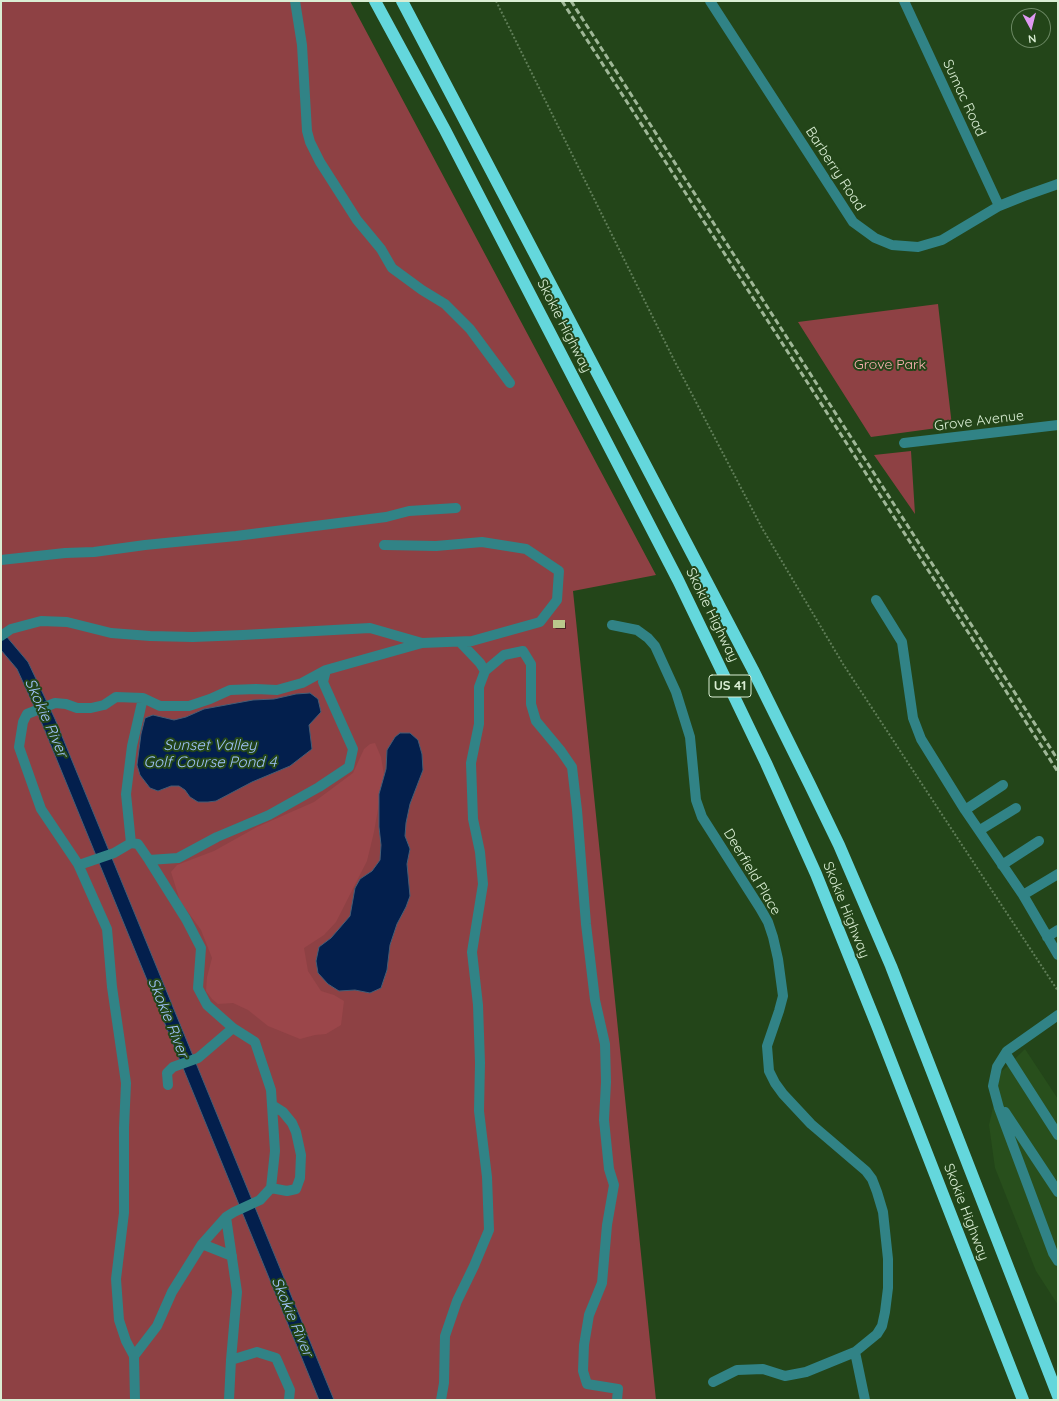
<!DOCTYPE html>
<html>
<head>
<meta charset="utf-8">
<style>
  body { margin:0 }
  #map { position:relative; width:1059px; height:1401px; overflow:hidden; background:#234519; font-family:Quicksand,sans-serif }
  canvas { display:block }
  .frame { position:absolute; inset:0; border:2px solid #daeed4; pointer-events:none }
  .north { position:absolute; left:1011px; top:8px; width:40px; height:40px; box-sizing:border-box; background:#234519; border:1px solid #6c8964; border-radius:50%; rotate:173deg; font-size:11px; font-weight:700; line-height:16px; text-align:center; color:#daeed4 }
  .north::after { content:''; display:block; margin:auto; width:14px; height:18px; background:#df98f1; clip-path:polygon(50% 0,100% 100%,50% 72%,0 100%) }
</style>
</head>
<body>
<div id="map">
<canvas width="1059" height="1401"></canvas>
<div class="frame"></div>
<div class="north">N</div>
</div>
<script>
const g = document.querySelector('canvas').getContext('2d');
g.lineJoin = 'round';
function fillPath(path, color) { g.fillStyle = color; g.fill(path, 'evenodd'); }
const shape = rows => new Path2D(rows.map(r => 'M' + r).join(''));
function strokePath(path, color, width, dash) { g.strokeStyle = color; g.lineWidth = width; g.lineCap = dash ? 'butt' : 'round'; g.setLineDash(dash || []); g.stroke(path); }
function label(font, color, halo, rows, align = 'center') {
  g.font = font + ' Quicksand,sans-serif'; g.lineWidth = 4; g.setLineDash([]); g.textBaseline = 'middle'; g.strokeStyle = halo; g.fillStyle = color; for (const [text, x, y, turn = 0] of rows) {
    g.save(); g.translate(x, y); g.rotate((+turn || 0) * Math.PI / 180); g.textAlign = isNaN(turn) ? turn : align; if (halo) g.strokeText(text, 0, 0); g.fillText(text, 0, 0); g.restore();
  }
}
fillPath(shape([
  [1025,1049,1058,1099,1058,1305,1036,1271,995,1168,989,1125,1001,1072]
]), '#284f1c');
fillPath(shape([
  [1,1,350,1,656,575,573,591,656,1400,1,1400],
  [938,304,952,426,871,437,798,322],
  [911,451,915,514,874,455]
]), '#8e4144');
fillPath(shape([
  [375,743,381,757,384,775,374,832,367,861,336,922,324,935,304,948,308,971,321,991,334,995,344,1001,341,1025,326,1034,315,1035,300,1039,268,1026,248,1010,233,1003,218,1004,212,999,206,991,207,977,212,958,201,930,180,901,171,872,177,865,214,851,257,827,314,802,353,773,364,749,370,744]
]), '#9b464a');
const water = shape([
  [1,630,28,662,55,719,334,1400,319,1400,43,726,17,669,1,650,1,630],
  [310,693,318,699,321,712,309,725,312,749,290,766,252,782,216,801,208,802,198,802,190,797,185,790,179,786,171,786,158,791,150,788,140,775,137,765,141,734,145,718,153,715,174,720,186,717,204,709,253,700,274,699,296,694,310,693],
  [400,733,410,733,418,740,422,754,423,770,410,804,406,823,405,836,410,849,407,864,410,896,406,907,397,924,390,945,387,970,381,988,370,993,355,990,339,991,328,984,318,973,316,961,319,947,331,938,350,916,355,888,360,879,372,871,380,860,381,845,379,827,379,794,386,769,387,750,395,737,400,733]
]);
fillPath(water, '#031f4d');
strokePath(water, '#445d76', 1);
fillPath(shape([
  [564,621,566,623,566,629,556,629,554,627]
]), '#0007');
fillPath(shape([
  [553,620,565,620,565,628,553,628]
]), '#bac88c');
strokePath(shape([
  [496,1,674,360,762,528,843,664,1058,991]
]), '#607e58', 2, [2, 2]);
strokePath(shape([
  [295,1,302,45,307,131,310,142,320,162,357,220,381,249,392,268,422,290,445,304,470,329,510,383],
  [710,1,853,222,875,238,892,245,918,247,942,240,999,206,1024,196,1058,184],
  [904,1,999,206],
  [904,443,1058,425],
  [1,560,65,553,94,552,145,545,236,536,386,517,409,511,456,508],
  [876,600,902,642,913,718,921,739,965,810,1023,895,1058,955],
  [612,625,637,630,648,638,655,646,676,692,690,737,696,800,702,817,760,908,768,922,773,937,778,959,783,996,779,1011,767,1046,769,1071,775,1083,783,1094,811,1124,866,1171,872,1179,877,1192,883,1212,888,1259,888,1288,885,1312,882,1326,877,1334,855,1352,806,1372,785,1376,763,1369,737,1370,713,1382],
  [1,636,11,629,41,621,67,622,111,633,150,636,193,637,243,635,370,628,422,643,472,641,540,622,557,600,559,571,526,549,482,542,436,546,384,545],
  [460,642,480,663,485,671],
  [965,810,1003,785],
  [980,830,1016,808],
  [131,843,126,794,132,746,143,698],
  [149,860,186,919,201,948,198,988,207,1005,233,1028,255,1042,271,1090,275,1151,271,1188,260,1200,234,1212,226,1217],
  [79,865,114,853,131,843,138,844,149,860,178,858,217,837,269,815,319,787,349,767,353,749,323,682,326,670],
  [1002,865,1039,841],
  [1023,895,1058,874],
  [1047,937,1058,930],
  [1058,1015,1007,1051,997,1067,993,1086,999,1108,1053,1253,1058,1261],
  [1006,1054,1058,1135],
  [168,1085,167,1073,173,1067,198,1058,233,1028],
  [1005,1112,1058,1192],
  [271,1188,287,1191,296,1189,300,1178,301,1155,296,1132,292,1123,283,1112,272,1105],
  [202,1244,232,1256],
  [855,1352,865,1400],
  [134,1356,157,1326,172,1292,202,1244,226,1217,237,1292,231,1360,229,1400],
  [231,1360,257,1352,276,1358,290,1390,289,1400],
  [135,1400,134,1356,126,1341,119,1320,116,1279,124,1213,124,1128,126,1083,112,987,107,929,78,864,41,809,19,747,23,722,27,714,55,703,66,704,77,708,91,708,104,705,116,697,143,698,160,706,189,706,210,699,230,690,256,689,277,690,302,683,326,670,422,643],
  [441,1400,444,1383,445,1336,457,1301,474,1266,489,1230,487,1177,479,1111,480,1063,478,1005,472,952,483,884,480,852,473,819,471,763,479,724,479,687,485,671,504,655,523,651,531,664,531,704,536,721,561,751,572,767,577,810,586,924,595,1000,605,1044,606,1082,604,1120,609,1169,614,1185,607,1225,602,1283,589,1315,584,1345,583,1371,587,1384,618,1389,617,1400]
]), '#318386', 10);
strokePath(shape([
  [375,1,445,130,678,580,766,763,816,874,878,1028,1023,1400],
  [402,1,753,670,810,785,839,845,891,966,1058,1396]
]), '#64d7dc', 12);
strokePath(shape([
  [562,1,1058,772],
  [571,1,1058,760]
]), '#9fb797', 3, [6, 3]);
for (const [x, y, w] of [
  [730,686,42]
]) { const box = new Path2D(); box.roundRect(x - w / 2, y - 11, w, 22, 3); g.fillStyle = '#234519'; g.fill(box); strokePath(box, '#daeed4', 1); }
label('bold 13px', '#daeed4', null, [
  ["US 41",730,686]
]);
label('14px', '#daeed4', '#234519', [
  ["Sumac Road",964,98,65],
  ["Barberry Road",835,169,57],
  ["Skokie Highway",564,326,63],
  ["Grove Avenue",979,421,-7],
  ["Skokie Highway",712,615,64],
  ["Deerfield Place",752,872,59],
  ["Skokie Highway",846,910,68],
  ["Skokie Highway",966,1212,69]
]);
label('14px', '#feb4b4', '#234519', [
  ["Grove Park",890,365]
]);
label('italic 15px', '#a1c4fb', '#234519', [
  ["Skokie River",46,718,66],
  ["Sunset Valley",210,745],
  ["Golf Course Pond 4",210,762],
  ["Skokie River",168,1018,68],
  ["Skokie River",292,1317,67]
]);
</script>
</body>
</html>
